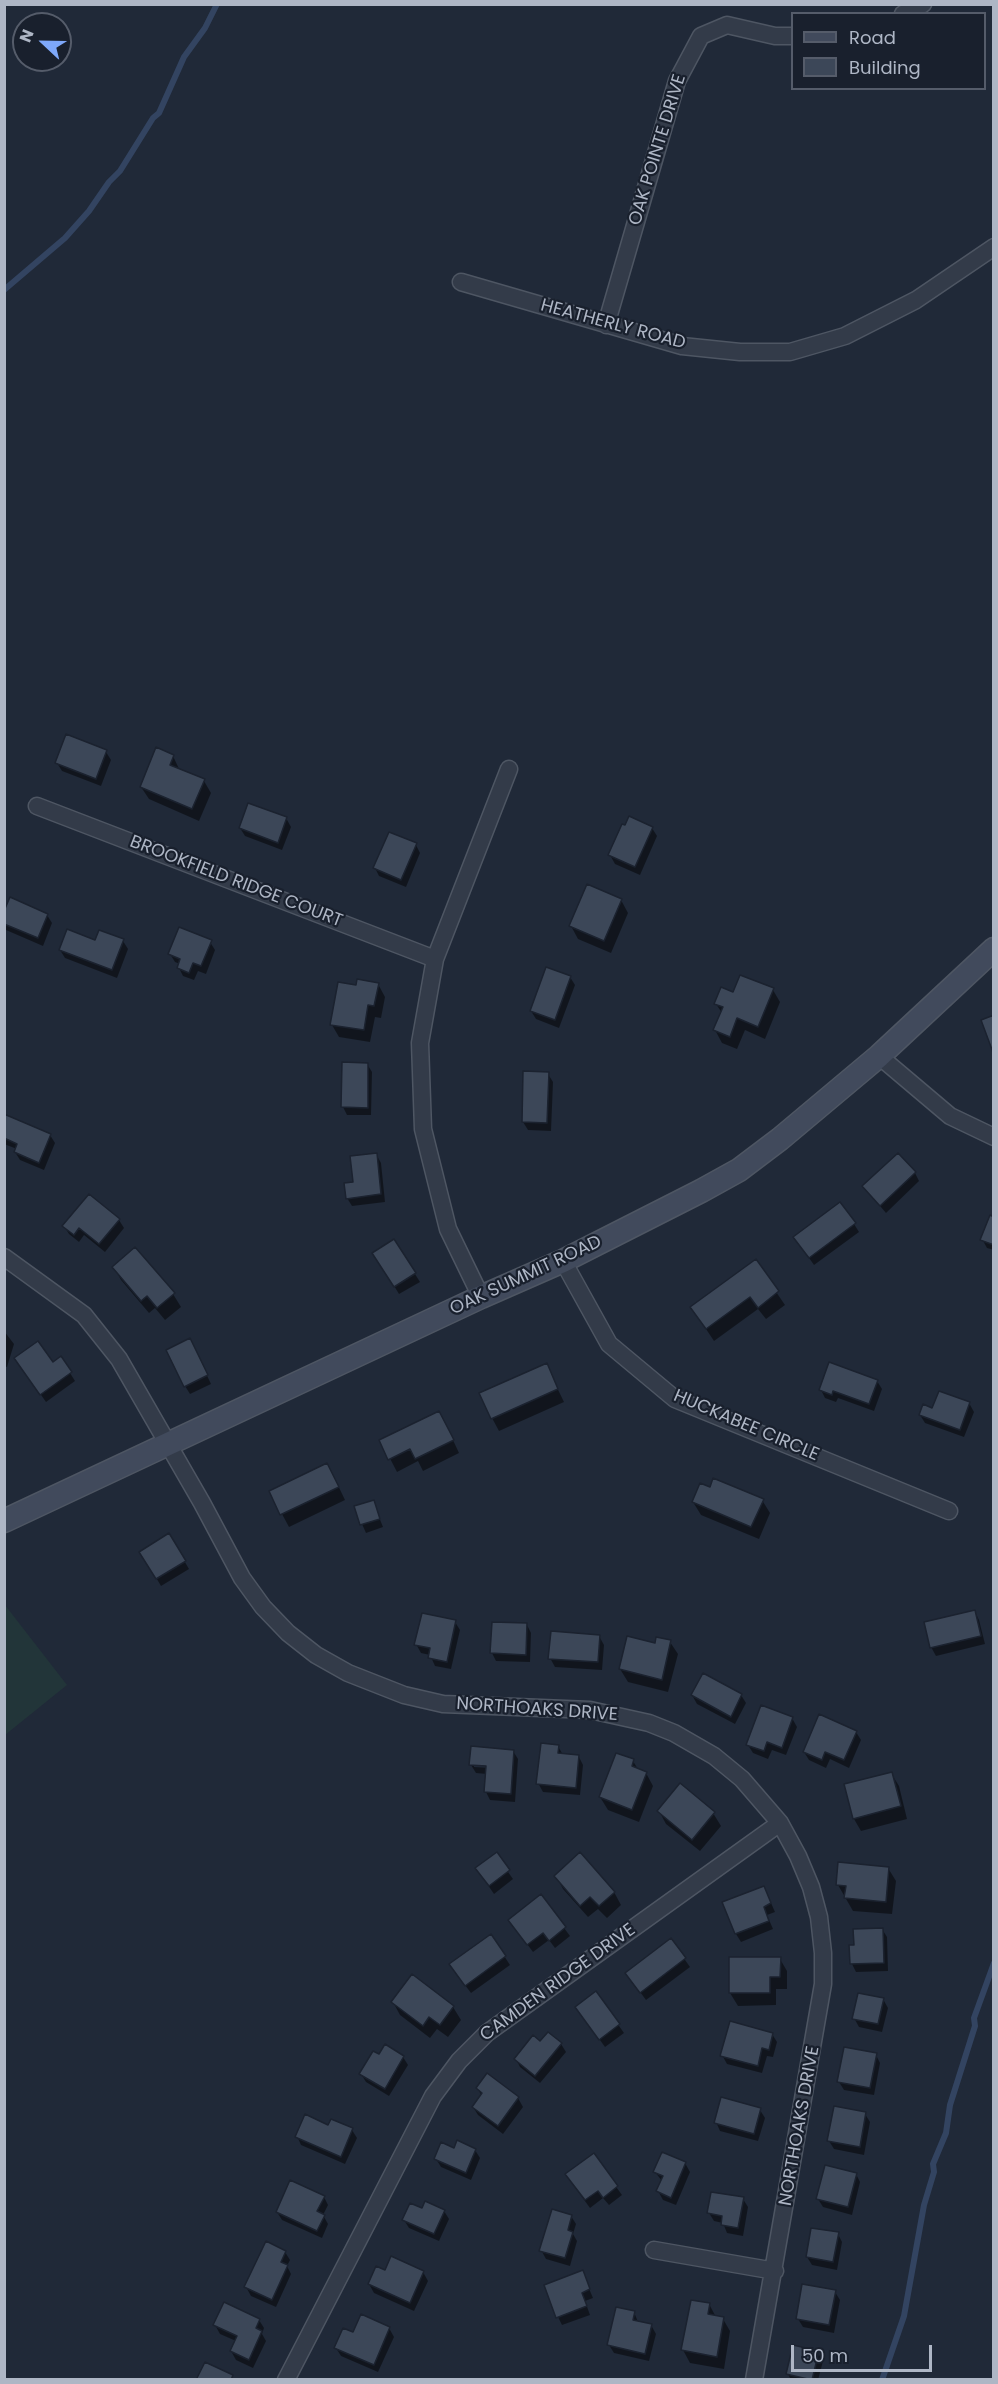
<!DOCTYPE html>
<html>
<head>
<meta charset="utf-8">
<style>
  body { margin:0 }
  #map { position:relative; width:998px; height:2384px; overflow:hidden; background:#202938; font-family:Poppins,sans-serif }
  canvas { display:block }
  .frame { position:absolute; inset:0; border:6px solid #aeb6c5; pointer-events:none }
  .legend { position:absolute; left:791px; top:12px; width:195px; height:78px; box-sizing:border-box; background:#19202d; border:2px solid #555c6a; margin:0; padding:8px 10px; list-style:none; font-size:18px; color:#aeb6c5 }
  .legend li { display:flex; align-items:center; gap:12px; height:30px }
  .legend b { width:30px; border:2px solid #555c6a }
  .north { position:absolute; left:12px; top:12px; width:60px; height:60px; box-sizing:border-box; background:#19202d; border:2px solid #555c6a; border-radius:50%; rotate:292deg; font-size:16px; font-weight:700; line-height:24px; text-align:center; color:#aeb6c5 }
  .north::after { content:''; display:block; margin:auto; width:21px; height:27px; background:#7ea8fa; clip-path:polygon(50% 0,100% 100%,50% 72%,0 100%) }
  .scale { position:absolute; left:791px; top:2345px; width:141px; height:27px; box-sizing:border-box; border:3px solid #aeb6c5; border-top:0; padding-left:8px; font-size:18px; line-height:21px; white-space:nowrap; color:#aeb6c5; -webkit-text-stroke:4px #19202d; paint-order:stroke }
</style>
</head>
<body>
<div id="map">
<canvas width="998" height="2384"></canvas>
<div class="frame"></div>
<ul class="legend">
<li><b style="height:8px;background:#414a5c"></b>Road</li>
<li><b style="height:16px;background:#3c4758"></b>Building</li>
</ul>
<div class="north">N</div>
<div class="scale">50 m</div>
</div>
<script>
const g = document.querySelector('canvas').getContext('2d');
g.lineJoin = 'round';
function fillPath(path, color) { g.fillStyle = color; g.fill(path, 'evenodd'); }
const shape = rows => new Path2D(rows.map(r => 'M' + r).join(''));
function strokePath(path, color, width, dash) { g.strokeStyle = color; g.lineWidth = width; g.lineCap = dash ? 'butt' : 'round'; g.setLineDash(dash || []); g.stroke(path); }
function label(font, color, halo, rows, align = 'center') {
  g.font = font + ' Poppins,sans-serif'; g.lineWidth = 4.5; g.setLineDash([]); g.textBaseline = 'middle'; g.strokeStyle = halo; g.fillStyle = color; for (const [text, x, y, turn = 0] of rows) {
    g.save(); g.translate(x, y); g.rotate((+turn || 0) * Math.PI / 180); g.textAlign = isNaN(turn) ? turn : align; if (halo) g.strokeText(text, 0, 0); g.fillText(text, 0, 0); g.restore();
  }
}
fillPath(shape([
  [5,1605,67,1685,5,1735]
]), '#223539');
fillPath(shape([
  [67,736,106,752,111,760,101,786,62,771,57,763],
  [173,756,180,771,204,781,211,793,199,821,149,799,141,787],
  [286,818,291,827,282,850,245,836,240,828],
  [652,828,657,836,640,875,615,864,610,855],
  [416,845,420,853,406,887,379,876,375,868],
  [621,900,628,913,611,953,578,939,571,926],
  [4,915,47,915,52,923,43,946,6,930],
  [123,941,128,949,117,978,65,958,60,950,96,942],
  [210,942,215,950,206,974,198,971,194,980,183,976,179,968,180,964,175,962,170,954],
  [570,977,575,985,559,1028,536,1019,531,1011],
  [378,984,385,997,381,1018,375,1017,370,1042,339,1037,332,1025,357,986],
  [773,990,780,1002,765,1039,745,1030,737,1049,722,1043,715,1030,722,1013,716,1004,734,994],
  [367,1064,372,1072,371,1115,347,1115,343,1107],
  [548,1074,553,1082,551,1131,528,1130,523,1122],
  [4,1115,50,1135,55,1143,44,1170,20,1160,15,1152,17,1149,4,1144],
  [376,1154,381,1163,385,1202,352,1206,347,1198,354,1184],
  [915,1173,919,1181,886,1213,864,1187],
  [994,1218,994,1250,987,1248,982,1239],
  [119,1220,124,1228,105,1252,84,1235,79,1242,69,1234,64,1226],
  [854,1224,859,1232,814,1265,800,1245],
  [374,1253,415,1274,420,1282,399,1294],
  [755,1261,785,1305,766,1319,758,1309,714,1341,692,1308],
  [114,1267,173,1294,181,1307,165,1320,155,1308,149,1313,121,1280],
  [4,1331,14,1344,7,1367,4,1366],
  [194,1348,211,1384,190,1394,185,1386],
  [53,1364,70,1373,75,1381,46,1402,21,1366],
  [546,1365,564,1402,499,1431,492,1418],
  [877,1381,882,1389,874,1411,838,1398,836,1402,825,1398,821,1390],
  [969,1403,974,1412,964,1437,925,1423,920,1415],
  [446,1425,459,1453,423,1471,418,1461,397,1472,381,1441],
  [334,1477,345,1500,289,1527,282,1514],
  [711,1489,762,1500,770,1513,759,1539,701,1515,693,1502],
  [373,1502,383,1527,366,1533,362,1524],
  [169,1535,189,1569,161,1586,141,1552],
  [975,1612,979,1620,985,1644,936,1656,931,1647],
  [455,1622,460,1630,451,1669,435,1666,430,1655,421,1653,416,1644],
  [527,1625,531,1633,530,1662,496,1661,492,1653],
  [599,1636,604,1645,602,1670,555,1667,550,1658],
  [670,1642,678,1654,668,1692,628,1682,620,1669],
  [692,1695,741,1695,746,1703,735,1724,697,1704],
  [792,1718,797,1727,786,1755,772,1750,768,1759,753,1753,748,1745],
  [856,1732,861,1740,849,1768,830,1759,826,1768,809,1760,804,1752],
  [558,1746,563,1755,579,1757,583,1765,580,1795,543,1792,538,1783],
  [513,1751,518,1759,515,1802,490,1800,486,1792,487,1774,476,1773,471,1765],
  [474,1764,494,1765,494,1768,474,1767],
  [633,1761,639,1771,646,1773,653,1786,639,1822,608,1810,600,1797],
  [891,1773,899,1786,907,1819,861,1831,854,1819],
  [659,1811,713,1813,721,1826,700,1851,666,1824],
  [496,1855,513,1879,494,1894,477,1869],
  [888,1868,896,1881,892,1914,853,1911,838,1885],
  [556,1876,614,1892,621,1905,607,1918,598,1909,588,1917,563,1889],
  [764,1887,775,1912,767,1915,773,1929,741,1942,736,1934],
  [541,1897,570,1936,555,1948,549,1940,533,1952,510,1921],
  [882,1929,887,1937,888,1971,856,1972,852,1964],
  [491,1936,510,1965,471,1993,456,1973],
  [671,1940,690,1967,646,2000,632,1981],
  [780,1959,787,1971,787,1989,776,1989,776,2005,738,2006,730,1993],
  [412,1976,453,2007,461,2020,448,2037,437,2029,430,2038,400,2015,393,2002],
  [596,1993,624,2033,605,2047,582,2015],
  [883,1999,888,2008,882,2032,859,2027,854,2018],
  [548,2034,561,2044,566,2052,540,2083,520,2067,516,2059,540,2043],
  [772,2034,777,2042,773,2057,767,2056,762,2073,727,2064,722,2055],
  [876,2055,880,2063,874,2095,844,2090,839,2082],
  [380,2056,403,2057,408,2065,389,2096,366,2082,361,2074],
  [487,2075,518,2098,523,2107,503,2134,478,2115,473,2107,482,2096,477,2088],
  [760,2110,765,2118,758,2141,720,2131,716,2122],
  [865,2114,870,2122,864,2155,834,2149,829,2141],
  [352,2130,357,2138,345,2164,301,2145,297,2136],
  [455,2150,475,2150,480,2158,471,2180,441,2167,436,2159],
  [663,2154,685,2163,690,2172,676,2205,663,2200,658,2191,662,2181,655,2172],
  [593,2155,622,2195,609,2205,603,2198,590,2208,571,2182],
  [856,2174,860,2182,852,2215,823,2207,818,2199],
  [324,2197,328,2205,323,2215,328,2224,322,2238,282,2220,277,2212],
  [743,2199,748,2207,743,2236,727,2233,723,2223,714,2221,709,2213],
  [423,2210,444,2211,449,2219,439,2241,409,2228,404,2220],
  [571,2216,576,2224,573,2234,577,2241,570,2266,546,2259,541,2250],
  [838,2234,842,2242,837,2270,812,2265,807,2257],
  [285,2252,290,2260,287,2266,291,2274,276,2307,251,2296,246,2287],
  [385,2272,423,2272,428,2281,414,2311,374,2293,369,2284],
  [582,2272,593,2298,585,2301,590,2315,562,2325,558,2317],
  [835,2292,840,2300,834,2333,803,2327,798,2319],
  [709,2304,716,2317,723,2319,730,2331,724,2369,690,2363,683,2350],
  [634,2312,638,2322,651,2325,656,2334,649,2361,614,2353,609,2345],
  [259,2320,264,2328,262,2334,266,2341,253,2368,236,2360,231,2351,236,2341,220,2334,215,2325],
  [389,2328,394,2337,378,2372,341,2356,336,2348,354,2334],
  [818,2353,823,2361,818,2380,791,2380,788,2374]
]), '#0007');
strokePath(shape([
  [4,290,65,238,89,211,109,182,120,171,153,118,159,113,184,57,205,28,217,4],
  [882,2380,904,2316,924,2205,934,2172,933,2164,946,2133,950,2105,975,2026,974,2018,994,1963]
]), '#334461', 6);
const building = shape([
  [66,734,107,750,96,779,55,763,66,734],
  [156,747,174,755,170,765,205,779,192,809,140,787,156,747],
  [248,803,287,817,278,843,239,828,248,803],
  [629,816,653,827,635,867,608,855,622,824,625,825,629,816],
  [389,832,417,843,401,880,373,868,389,832],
  [587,884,622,899,604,941,569,926,587,884],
  [10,897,48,914,38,938,4,924,4,911,10,897],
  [179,927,212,940,201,966,193,963,189,973,177,968,180,959,168,954,179,927],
  [67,929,95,940,99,930,124,939,112,970,59,950,67,929],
  [546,967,571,976,555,1020,530,1011,546,967],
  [740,975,774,988,758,1027,737,1018,730,1037,713,1030,723,1007,714,1004,721,987,733,992,740,975],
  [357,979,379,983,374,1006,368,1005,364,1030,330,1025,338,982,356,985,357,979],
  [994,1015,994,1055,981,1020,994,1015],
  [342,1062,368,1063,368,1108,341,1107,342,1062],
  [523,1071,549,1072,547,1123,522,1122,523,1071],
  [4,1114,51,1134,39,1163,14,1152,17,1144,4,1138,4,1114],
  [377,1153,381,1194,346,1199,344,1183,353,1182,350,1156,377,1153],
  [898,1153,916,1172,880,1206,862,1186,898,1153],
  [89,1194,120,1219,99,1244,79,1228,74,1235,62,1226,89,1194],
  [840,1202,856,1223,809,1258,793,1237,840,1202],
  [990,1215,994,1217,994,1245,980,1240,990,1215],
  [394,1239,416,1273,394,1287,372,1253,394,1239],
  [135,1247,175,1293,157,1308,147,1296,141,1301,112,1267,135,1247],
  [756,1259,779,1291,758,1308,750,1297,706,1329,690,1307,756,1259],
  [190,1338,208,1375,184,1387,166,1350,190,1338],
  [38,1341,53,1362,61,1356,72,1372,40,1395,14,1358,38,1341],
  [829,1362,878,1380,869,1404,833,1391,832,1395,819,1390,829,1362],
  [547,1363,558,1389,491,1419,479,1393,547,1363],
  [939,1391,970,1402,960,1430,919,1415,923,1404,932,1408,939,1391],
  [439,1411,454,1440,415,1459,410,1449,388,1460,379,1440,439,1411],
  [327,1463,339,1487,280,1515,269,1491,327,1463],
  [713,1478,764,1499,751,1527,692,1502,700,1483,710,1487,713,1478],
  [374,1500,380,1519,360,1525,354,1506,374,1500],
  [169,1533,186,1561,156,1579,139,1552,169,1533],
  [975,1610,981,1636,930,1648,924,1622,975,1610],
  [422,1613,456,1620,447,1662,428,1658,430,1648,414,1645,422,1613],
  [492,1622,527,1623,526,1655,490,1653,492,1622],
  [551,1631,600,1635,598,1662,548,1659,551,1631],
  [627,1636,655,1643,656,1637,671,1640,662,1680,619,1669,627,1636],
  [703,1673,742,1694,731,1717,691,1695,703,1673],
  [761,1705,793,1717,782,1748,767,1742,764,1751,746,1745,761,1705],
  [819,1714,857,1731,844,1760,825,1752,822,1760,803,1752,819,1714],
  [541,1743,559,1745,558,1753,579,1755,576,1788,536,1784,541,1743],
  [471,1746,514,1750,511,1794,484,1792,486,1766,469,1765,471,1746],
  [616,1753,634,1759,632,1766,647,1772,632,1810,599,1797,616,1753],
  [892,1772,901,1806,853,1819,844,1784,892,1772],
  [680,1783,715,1812,692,1840,657,1811,680,1783],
  [497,1852,510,1870,489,1886,475,1868,497,1852],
  [580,1852,615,1892,599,1906,590,1897,580,1906,554,1876,580,1852],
  [838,1862,889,1867,886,1902,844,1898,846,1886,836,1885,838,1862],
  [764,1886,771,1903,764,1907,769,1921,735,1934,722,1902,764,1886],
  [541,1894,566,1927,549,1941,543,1933,527,1945,508,1920,541,1894],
  [883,1928,884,1963,850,1964,849,1945,854,1945,853,1929,883,1928],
  [491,1934,506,1956,465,1986,449,1964,491,1934],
  [671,1938,686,1958,640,1993,625,1973,671,1938],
  [729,1957,781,1957,780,1977,770,1977,770,1993,729,1993,729,1957],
  [412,1974,454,2006,440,2025,429,2017,423,2026,391,2002,412,1974],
  [596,1991,620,2024,599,2040,575,2007,596,1991],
  [858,1993,884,1998,878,2024,852,2019,858,1993],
  [730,2021,773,2033,769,2050,762,2048,758,2066,720,2056,730,2021],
  [548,2032,562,2043,535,2076,514,2059,533,2035,540,2041,548,2032],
  [385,2044,404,2056,385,2089,359,2074,373,2051,379,2054,385,2044],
  [844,2047,877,2053,870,2088,837,2082,844,2047],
  [487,2073,519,2097,498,2126,472,2107,482,2093,476,2088,487,2073],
  [721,2097,761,2108,754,2134,714,2123,721,2097],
  [834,2106,866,2112,860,2147,827,2141,834,2106],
  [305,2114,328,2125,331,2119,353,2128,341,2157,295,2137,305,2114],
  [457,2140,476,2149,466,2173,434,2159,441,2142,454,2148,457,2140],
  [662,2152,686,2162,671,2198,656,2191,663,2176,653,2172,662,2152],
  [594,2153,618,2186,603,2198,598,2191,585,2200,565,2174,594,2153],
  [825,2165,857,2173,848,2207,816,2199,825,2165],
  [290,2180,325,2196,317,2211,325,2215,317,2231,276,2212,290,2180],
  [711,2192,744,2197,738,2228,721,2225,722,2216,707,2213,711,2192],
  [425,2201,445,2210,434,2234,402,2220,410,2203,422,2208,425,2201],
  [552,2209,572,2215,568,2230,573,2232,565,2258,539,2251,552,2209],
  [811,2228,839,2232,833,2262,806,2257,811,2228],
  [266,2241,286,2251,281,2262,288,2265,272,2300,244,2287,266,2241],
  [391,2256,424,2271,410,2303,368,2284,376,2266,385,2270,391,2256],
  [583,2270,590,2289,582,2293,587,2306,556,2318,544,2285,583,2270],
  [802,2284,836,2290,829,2325,796,2319,802,2284],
  [691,2300,710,2303,708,2314,724,2317,717,2357,681,2350,691,2300],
  [224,2302,260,2319,256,2328,262,2331,249,2360,230,2351,237,2336,213,2325,224,2302],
  [616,2307,635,2311,633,2320,652,2324,645,2354,607,2345,616,2307],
  [361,2314,390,2327,374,2365,334,2348,343,2328,353,2332,361,2314],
  [793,2345,819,2351,812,2380,786,2374,793,2345],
  [205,2362,233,2375,231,2380,196,2380,205,2362]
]);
fillPath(building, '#3c4758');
strokePath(building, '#1b222f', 1.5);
const minor = shape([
  [903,14,923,4],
  [461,282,682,346,740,352,790,352,845,336,916,300,994,247],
  [606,325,677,81,701,36,727,25,775,36,792,36],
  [37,806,435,959],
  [879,1056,950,1116,994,1137],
  [4,1257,84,1315,119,1359,202,1503,242,1578,263,1607,288,1633,316,1655,348,1673,404,1695,443,1704,590,1710,649,1723,674,1733,714,1756,742,1779,780,1823,798,1856,811,1887,819,1917,823,1953,823,1984,754,2380],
  [563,1261,609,1344,675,1399,949,1511],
  [481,1297,448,1229,423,1129,420,1043,435,959,509,769],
  [654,2250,775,2271],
  [286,2380,433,2096,459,2061,487,2033,780,1823]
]);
const secondary = shape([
  [4,1521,481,1297,563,1261,701,1191,739,1170,780,1139,879,1056,994,949]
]);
strokePath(minor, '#4e5663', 19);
strokePath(secondary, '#4e5663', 25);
strokePath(minor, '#333b49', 16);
strokePath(secondary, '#414a5c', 22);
label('18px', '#aeb6c5', '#19202d', [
  ["OAK POINTE DRIVE",658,150,-73],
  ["HEATHERLY ROAD",613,325,15],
  ["BROOKFIELD RIDGE COURT",236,882,21],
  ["OAK SUMMIT ROAD",526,1276,-25],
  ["HUCKABEE CIRCLE",746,1426,23],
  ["NORTHOAKS DRIVE",537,1710,4],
  ["CAMDEN RIDGE DRIVE",558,1983,-36],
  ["NORTHOAKS DRIVE",800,2126,-80]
]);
</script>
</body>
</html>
